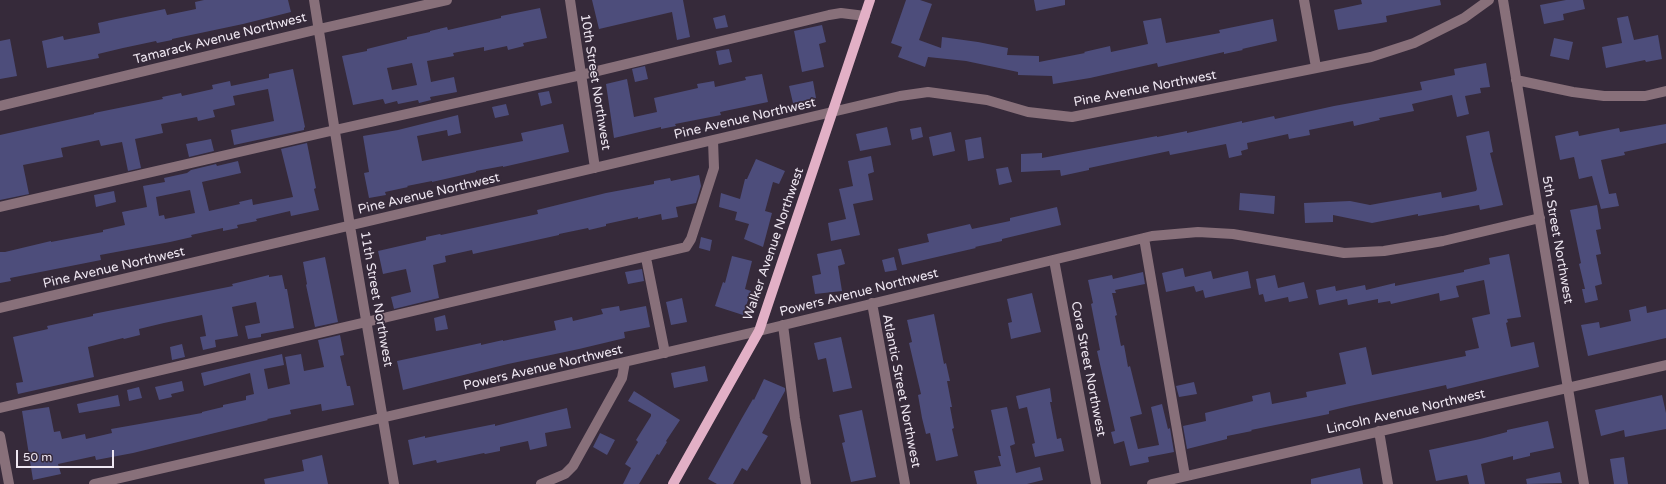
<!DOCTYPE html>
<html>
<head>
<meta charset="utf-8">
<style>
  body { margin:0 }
  #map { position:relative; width:1666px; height:484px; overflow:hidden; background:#362a3a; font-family:"Varela Round",sans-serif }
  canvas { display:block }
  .scale { position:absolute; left:16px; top:450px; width:98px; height:18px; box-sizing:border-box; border:2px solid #eee6f1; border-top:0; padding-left:5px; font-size:12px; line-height:14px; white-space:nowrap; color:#eee6f1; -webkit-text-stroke:3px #362a3a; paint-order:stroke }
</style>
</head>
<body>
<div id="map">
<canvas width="1666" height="484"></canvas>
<div class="scale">50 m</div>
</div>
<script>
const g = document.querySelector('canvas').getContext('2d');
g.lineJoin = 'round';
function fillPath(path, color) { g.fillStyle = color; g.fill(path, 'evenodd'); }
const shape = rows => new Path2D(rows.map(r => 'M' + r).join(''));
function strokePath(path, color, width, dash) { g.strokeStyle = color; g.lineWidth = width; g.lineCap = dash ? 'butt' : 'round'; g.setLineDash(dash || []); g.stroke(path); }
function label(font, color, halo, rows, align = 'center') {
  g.font = font + ' "Varela Round",sans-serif'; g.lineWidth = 3.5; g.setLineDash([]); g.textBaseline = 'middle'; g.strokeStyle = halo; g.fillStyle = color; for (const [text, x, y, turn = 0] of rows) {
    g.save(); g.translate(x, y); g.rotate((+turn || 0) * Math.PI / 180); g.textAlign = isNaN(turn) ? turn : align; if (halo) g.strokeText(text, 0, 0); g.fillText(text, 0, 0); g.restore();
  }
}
fillPath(shape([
  [204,0,288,0,291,12,243,24,172,39,172,40,157,43,156,41,123,48,98,54,99,58,47,68,42,41,63,36,64,40,100,33,98,23,116,19,165,9,167,15,196,9,195,2],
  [592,0,683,0,690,37,677,40,672,12,599,29],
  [906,0,920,0,932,4,919,40,941,48,942,37,978,42,1008,48,1007,55,1039,56,1039,62,1085,53,1084,52,1110,46,1111,52,1148,44,1143,21,1161,18,1166,43,1220,33,1219,30,1273,19,1277,41,1242,49,1243,50,1224,54,1224,52,1158,67,1157,63,1090,78,1053,84,1052,76,1018,75,1018,72,966,61,928,57,925,67,898,57,902,47,891,43],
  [1034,0,1065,0,1065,5,1036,11],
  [1361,0,1440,0,1441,5,1386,16,1387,22,1338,30,1334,10,1362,4],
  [1566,0,1583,0,1585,9,1563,14,1564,20,1544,24,1540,5],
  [540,8,547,38,523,43,524,46,508,50,507,46,484,51,484,47,453,53,454,56,427,61,431,82,454,77,457,92,430,97,431,100,419,103,418,100,398,104,397,101,385,104,383,99,353,105,342,56,367,51,367,49,407,39,407,37,430,32,430,31,447,27,448,30,501,18,501,16],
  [412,63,417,85,392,90,387,68],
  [725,15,728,27,716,29,713,18],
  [1628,16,1634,40,1658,35,1662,59,1646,62,1645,60,1606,68,1602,47,1622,43,1617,18],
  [822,25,826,42,819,44,824,67,802,72,794,31],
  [1554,38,1573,42,1569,60,1550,56],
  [10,39,17,76,0,79,0,41],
  [729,49,732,62,719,65,716,51],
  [1486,63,1490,87,1480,88,1481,93,1465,96,1469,114,1457,117,1452,95,1412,104,1414,111,1379,118,1380,120,1354,126,1353,121,1309,130,1310,135,1289,139,1288,134,1247,143,1248,149,1241,151,1242,155,1229,158,1226,144,1170,155,1169,151,1089,168,1089,170,1061,176,1060,170,1021,172,1021,154,1042,153,1042,158,1157,136,1157,137,1187,131,1187,133,1242,121,1242,123,1274,116,1275,119,1334,106,1422,90,1420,82,1455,75,1454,69],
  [645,66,648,79,635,82,632,69],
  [293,69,305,127,304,128,304,130,234,145,231,130,274,121,268,89,233,96,235,105,213,110,215,117,198,121,197,117,161,124,163,133,135,139,141,168,128,171,122,142,101,146,99,140,61,148,63,157,23,165,29,194,0,200,0,135,94,114,94,113,163,99,162,97,181,93,182,96,213,89,212,85,230,81,231,86,269,78,269,74],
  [762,74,768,102,720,112,721,115,675,124,676,126,661,129,661,127,614,138,606,84,627,79,634,117,657,112,654,98,698,88,697,84,714,81,715,87,746,80,745,77],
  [813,81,816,98,793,103,789,86],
  [549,91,552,103,541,106,538,93],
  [506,104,509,115,495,118,492,107],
  [458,115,461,133,448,136,447,130,417,136,422,161,523,141,521,133,563,124,569,152,503,167,503,166,476,171,476,172,432,182,432,181,407,186,408,187,385,192,386,195,369,198,364,173,369,172,363,136,398,130],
  [1666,124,1666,143,1624,152,1625,155,1601,160,1609,194,1616,193,1619,206,1601,209,1592,176,1579,179,1574,157,1560,160,1555,136,1578,131,1579,136,1619,128,1620,132],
  [887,127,891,145,860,151,856,134],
  [921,127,923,137,912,140,910,129],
  [1489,131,1493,152,1490,153,1503,205,1480,210,1479,205,1418,216,1418,214,1372,223,1333,215,1333,222,1305,223,1304,203,1350,201,1370,205,1441,192,1442,198,1476,191,1477,189,1466,136],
  [951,132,955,151,933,156,929,137],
  [981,137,984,158,968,161,965,140],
  [211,139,214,151,189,157,186,144],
  [307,143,316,188,314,189,319,210,291,216,290,211,256,219,257,221,237,225,238,228,223,231,223,228,191,235,192,237,170,242,100,255,101,260,10,278,11,281,0,283,0,252,5,252,51,241,51,242,103,232,103,230,125,225,122,212,147,207,143,186,165,182,164,178,187,173,191,170,216,164,217,166,238,161,241,173,202,182,209,211,240,204,239,202,252,199,253,205,293,197,281,149],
  [190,190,195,213,165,219,164,215,159,216,156,197],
  [871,156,874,172,868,174,873,200,853,204,860,235,831,241,828,223,846,219,839,189,853,186,848,161],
  [756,159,785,171,779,184,773,182,765,211,772,213,763,247,744,239,749,224,735,220,737,212,719,207,721,193,740,199,745,179,747,179],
  [1008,167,1012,182,999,185,996,169],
  [699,175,701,186,696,203,676,207,678,217,662,220,661,214,638,219,638,217,606,224,606,226,589,230,588,228,559,234,559,235,473,254,472,250,445,256,446,262,433,265,439,298,394,309,391,297,411,292,406,269,383,274,378,251,426,240,426,237,440,234,441,235,538,214,537,210,606,193,654,184,654,181,670,178,671,181],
  [114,191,116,202,96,207,94,195],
  [1240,193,1275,196,1274,214,1239,210],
  [1597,205,1601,229,1596,230,1601,254,1596,255,1602,284,1595,286,1598,300,1585,303,1582,289,1585,289,1579,264,1581,263,1570,210],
  [1057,207,1061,225,1002,239,1002,241,975,247,976,248,902,265,898,249,929,242,927,234,970,224,972,229,1010,221,1010,218],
  [701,237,712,240,710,251,699,248],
  [841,249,845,264,838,266,842,291,815,294,812,276,821,274,817,254],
  [1509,254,1521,317,1507,319,1508,322,1506,323,1511,347,1534,342,1539,367,1447,389,1446,385,1350,406,1329,411,1329,414,1251,430,1252,431,1227,436,1227,439,1187,449,1183,426,1206,421,1205,413,1253,401,1252,396,1270,392,1272,404,1307,397,1306,392,1346,384,1339,353,1366,347,1372,375,1466,356,1465,351,1479,348,1472,318,1490,314,1484,280,1456,286,1459,297,1440,301,1439,293,1391,304,1390,301,1378,303,1378,299,1348,305,1347,299,1319,305,1316,290,1335,286,1336,291,1365,285,1366,290,1395,283,1395,286,1464,272,1464,270,1490,264,1489,258],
  [732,256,752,261,745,289,751,291,743,315,715,306,723,282,725,283],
  [325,257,338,322,315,327,306,285,307,284,303,262],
  [894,257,897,270,885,272,882,260],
  [1183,268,1185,277,1211,271,1213,279,1248,271,1251,288,1205,298,1203,290,1196,292,1194,286,1166,292,1162,273],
  [642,269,644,281,628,284,625,272],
  [1143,272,1145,284,1115,290,1116,293,1112,293,1117,315,1115,316,1121,346,1124,345,1128,367,1130,366,1142,414,1130,417,1138,449,1159,445,1151,407,1162,404,1168,429,1170,428,1174,452,1148,457,1149,462,1130,466,1124,441,1114,444,1111,432,1115,431,1097,351,1100,350,1091,304,1093,303,1088,280,1112,275,1113,279],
  [269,275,269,277,282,275,285,289,287,289,294,328,261,334,261,337,248,339,245,326,260,323,256,302,232,307,238,336,215,340,216,347,203,350,200,337,206,336,202,315,164,323,139,329,140,335,124,339,123,338,88,347,94,377,18,394,16,383,23,382,13,337,48,329,47,326,93,316,93,314,233,286,232,284],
  [1275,275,1278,288,1304,282,1308,298,1289,302,1288,297,1265,302,1263,294,1259,295,1256,279],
  [1032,293,1041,332,1011,339,1008,323,1012,322,1007,299],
  [682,298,687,322,671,325,666,302],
  [619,306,620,311,646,306,650,327,624,332,625,338,579,349,508,364,403,390,397,361,481,343,481,345,503,340,503,341,556,330,554,321,572,317,573,321,603,314,601,309],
  [1646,306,1647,313,1666,309,1666,338,1588,356,1581,325,1599,322,1600,328,1631,321,1629,310],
  [934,314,944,364,946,363,950,381,947,381,952,407,950,407,954,428,952,429,958,456,936,461,930,433,926,434,922,418,918,395,921,394,909,343,912,342,907,320],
  [445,315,448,329,436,331,434,318],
  [340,335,344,355,340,356,347,386,350,386,354,405,322,411,321,404,290,410,291,414,267,419,268,420,133,453,96,460,95,456,58,464,61,474,33,480,22,411,49,407,54,432,60,431,62,439,85,434,86,439,112,433,111,429,202,413,202,412,223,407,223,405,246,400,246,396,254,394,250,373,204,386,201,373,282,354,284,365,264,369,268,389,290,384,285,357,301,354,304,371,324,367,318,340],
  [841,337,852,388,833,392,826,358,818,360,814,343],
  [182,344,185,357,172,360,170,347],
  [705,366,708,381,674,388,671,373],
  [764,379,785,388,785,391,762,433,768,436,747,471,742,468,733,484,717,484,708,479,742,418,753,399,754,400],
  [182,381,184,391,171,394,172,397,159,400,155,387],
  [1194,382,1197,394,1179,397,1176,386],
  [139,387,142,398,129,401,127,390],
  [1050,388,1052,402,1050,402,1057,439,1061,438,1064,451,1035,457,1032,444,1035,443,1027,407,1019,409,1016,396],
  [634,391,680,420,666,441,667,442,659,455,657,454,639,484,623,484,631,468,625,464,638,442,636,440,651,416,651,414,628,401],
  [118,395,120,406,79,413,77,404],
  [1662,395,1666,413,1666,429,1625,437,1624,430,1601,436,1595,410],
  [1007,407,1015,444,1010,446,1016,473,1040,467,1043,480,1027,484,977,484,974,471,1001,466,998,456,1001,456,991,410],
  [567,408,571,428,545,433,547,446,530,450,528,441,500,447,500,451,485,454,484,453,437,463,436,460,413,465,408,440,425,436,425,438,495,424,495,426],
  [862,410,876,477,851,482,842,443,845,442,839,415],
  [1548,421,1554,448,1530,453,1530,456,1513,460,1513,456,1481,464,1485,484,1469,484,1467,475,1436,481,1429,450,1480,439,1507,432,1507,430],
  [600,433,615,440,607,455,593,447],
  [322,455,328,484,265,484,264,479,304,471,302,460],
  [1624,457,1628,484,1614,484,1610,459],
  [1360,468,1363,484,1311,484,1311,479],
  [1560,472,1562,483,1527,484,1526,479]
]), '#4d4d7b');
strokePath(shape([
  [314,0,350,226,394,484],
  [570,0,595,168],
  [1304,0,1316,67],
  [1503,0,1584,484],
  [1516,80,1573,92,1604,96,1645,96,1666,91],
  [0,106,319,29,447,0],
  [0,207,335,130,581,75,829,15,841,13,865,16],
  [1144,238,1185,476],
  [646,258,665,353],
  [1054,260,1096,484],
  [872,303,905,484],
  [0,308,900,96,928,92,987,100,1028,112,1072,117,1371,57,1414,43,1464,18,1489,0],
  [783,325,795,418,806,484],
  [0,408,686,247,691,239,714,168,713,140],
  [1379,431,1388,484],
  [0,436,9,484],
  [94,484,759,331,1152,236,1198,232,1233,234,1344,253,1384,251,1443,241,1540,218],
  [541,484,565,474,573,466,622,378,625,362],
  [1152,484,1666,365]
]), '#88707a', 10);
strokePath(shape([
  [673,484,759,331,870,0]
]), '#e2b0c6', 10);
label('13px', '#eee6f1', '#362a3a', [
  ["Tamarack Avenue Northwest",220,39,-14],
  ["10th Street Northwest",595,82,81],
  ["Pine Avenue Northwest",1145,89,-11],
  ["Pine Avenue Northwest",745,119,-13],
  ["Pine Avenue Northwest",429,194,-13],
  ["5th Street Northwest",1557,240,80],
  ["Walker Avenue Northwest",774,244,-71],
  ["Pine Avenue Northwest",114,268,-13],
  ["Powers Avenue Northwest",859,293,-14],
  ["11th Street Northwest",376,299,80],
  ["Powers Avenue Northwest",543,368,-13],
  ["Cora Street Northwest",1088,369,79],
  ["Atlantic Street Northwest",901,391,79],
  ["Lincoln Avenue Northwest",1406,412,-13]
]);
</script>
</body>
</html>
